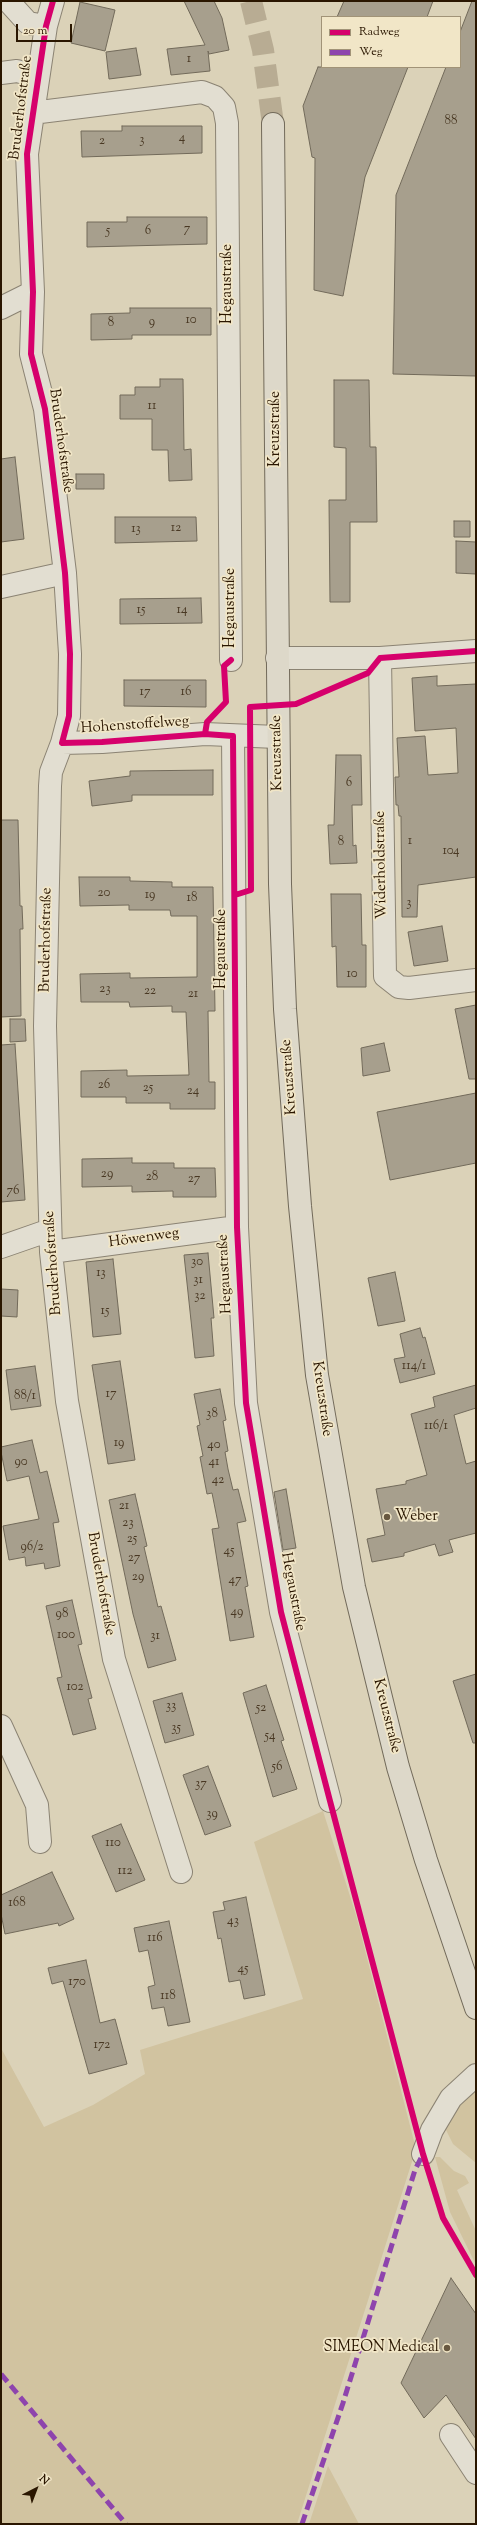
<!DOCTYPE html>
<html>
<head>
<meta charset="utf-8">
<style>
  body { margin:0 }
  #map { position:relative; width:477px; height:2525px; overflow:hidden; background:#dbd2b8; font-family:"Sorts Mill Goudy",serif }
  canvas { display:block }
  .frame { position:absolute; inset:0; border:2px solid #2a1600; pointer-events:none }
  .legend { position:absolute; left:321px; top:16px; width:140px; height:52px; box-sizing:border-box; background:#f1e6c7; border:1px solid #a19377; margin:0; padding:5px 7px; list-style:none; font-size:12px; color:#2a1600 }
  .legend li { display:flex; align-items:center; gap:8px; height:20px }
  .legend b { width:20px; border:1px solid #a19377 }
  .north { position:absolute; left:16px; top:2469px; width:40px; height:40px; -webkit-text-stroke:3px #f1e6c7; paint-order:stroke; rotate:42deg; font-size:11px; font-weight:700; line-height:16px; text-align:center; color:#2a1600 }
  .north::after { content:''; display:block; margin:auto; width:14px; height:18px; background:#2a1600; clip-path:polygon(50% 0,100% 100%,50% 72%,0 100%) }
  .scale { position:absolute; left:16px; top:24px; width:56px; height:18px; box-sizing:border-box; border:2px solid #2a1600; border-top:0; padding-left:5px; font-size:12px; line-height:14px; white-space:nowrap; color:#2a1600; -webkit-text-stroke:3px #f1e6c7; paint-order:stroke }
</style>
</head>
<body>
<div id="map">
<canvas width="477" height="2525"></canvas>
<div class="frame"></div>
<ul class="legend">
<li><b style="height:5px;background:#d6006c"></b>Radweg</li>
<li><b style="height:5px;background:#8e44ad"></b>Weg</li>
</ul>
<div class="north">N</div>
<div class="scale">20 m</div>
</div>
<script>
const g = document.querySelector('canvas').getContext('2d');
g.lineJoin = 'round';
function fillPath(path, color) { g.fillStyle = color; g.fill(path, 'evenodd'); }
const shape = rows => new Path2D(rows.map(r => 'M' + r).join(''));
function strokePath(path, color, width, dash) { g.strokeStyle = color; g.lineWidth = width; g.lineCap = dash ? 'butt' : 'round'; g.setLineDash(dash || []); g.stroke(path); }
function label(font, color, halo, rows, align = 'center') {
  g.font = font + ' "Sorts Mill Goudy",serif'; g.lineWidth = 3.5; g.setLineDash([]); g.textBaseline = 'middle'; g.strokeStyle = halo; g.fillStyle = color; for (const [text, x, y, turn = 0] of rows) {
    g.save(); g.translate(x, y); g.rotate((+turn || 0) * Math.PI / 180); g.textAlign = isNaN(turn) ? turn : align; if (halo) g.strokeText(text, 0, 0); g.fillText(text, 0, 0); g.restore();
  }
}
fillPath(shape([
  [323,1811,356,1915,416,2149,297,2524,1,2524,1,2048,44,2127,93,2105,145,2074,140,2050,303,1999,254,1842],
  [476,2087,476,2163,453,2144,444,2126,452,2112],
  [435,2157,440,2157,454,2171,465,2176,469,2183,457,2190,476,2231,476,2265,450,2212],
  [328,2466,359,2524,309,2524]
]), '#d1c3a0');
const building = shape([
  [184,1,214,1,222,18,229,50,209,54,208,51,210,71,171,75,167,49,205,45,184,1],
  [344,1,433,1,427,17,337,17,344,1],
  [472,1,476,1,476,376,393,374,396,195,446,67,460,67,460,32,472,1],
  [80,2,115,10,105,51,71,43,80,2],
  [136,48,141,75,109,79,106,52,136,48],
  [318,67,408,67,365,177,343,296,314,290,315,158,312,157,303,106,318,67],
  [122,126,202,126,202,153,82,157,81,131,122,131,122,126],
  [127,217,207,217,207,244,87,247,87,222,127,222,127,217],
  [130,308,211,308,211,335,132,335,132,339,91,340,91,314,130,313,130,308],
  [160,379,183,379,184,450,191,449,192,480,169,481,168,450,152,450,152,419,120,419,120,395,135,395,135,387,160,387,160,379],
  [334,380,369,380,370,447,376,447,377,522,350,522,350,602,330,602,329,500,346,500,346,448,334,447,334,380],
  [15,457,24,539,1,542,1,459,15,457],
  [76,474,104,474,104,489,76,489,76,474],
  [115,517,196,517,197,541,115,543,115,517],
  [454,521,470,521,470,537,454,537,454,521],
  [456,541,476,542,476,574,456,573,456,541],
  [201,598,202,623,120,624,120,599,201,598],
  [437,676,437,686,476,684,476,877,418,885,417,917,402,917,401,816,399,816,398,805,396,805,395,777,399,777,397,738,425,736,428,775,458,773,456,728,415,731,412,678,437,676],
  [124,680,206,680,206,707,124,706,124,680],
  [336,755,361,755,362,805,352,805,353,846,356,845,357,863,330,864,328,825,334,825,336,755],
  [213,770,213,795,132,795,132,801,92,806,89,781,130,776,130,771,213,770],
  [1,820,18,820,20,906,22,906,23,929,20,929,21,1016,1,1017,1,820],
  [79,877,130,877,130,881,172,882,172,887,213,887,215,1011,208,1011,209,1082,215,1082,215,1109,170,1109,170,1103,126,1103,126,1097,81,1097,81,1071,127,1070,127,1076,189,1075,186,1012,172,1012,172,1006,130,1007,129,1002,81,1002,80,974,130,973,130,978,197,977,197,916,171,916,170,910,129,910,129,905,80,906,79,877],
  [331,894,361,894,362,945,366,945,366,987,337,987,336,946,332,947,331,894],
  [442,926,448,961,414,966,408,932,442,926],
  [476,1005,476,1079,469,1079,455,1009,476,1005],
  [10,1019,25,1019,26,1041,10,1042,10,1019],
  [384,1043,390,1071,363,1076,361,1048,384,1043],
  [15,1044,25,1200,1,1202,1,1045,15,1044],
  [476,1093,476,1163,390,1180,377,1112,476,1093],
  [132,1158,132,1163,174,1163,174,1168,215,1168,216,1197,173,1197,173,1191,132,1192,132,1186,82,1187,82,1159,132,1158],
  [208,1253,214,1318,211,1318,214,1356,195,1358,184,1255,208,1253],
  [113,1259,121,1334,93,1337,86,1262,113,1259],
  [395,1272,405,1321,378,1326,368,1278,395,1272],
  [1,1289,18,1290,17,1317,1,1316,1,1289],
  [420,1328,423,1338,425,1337,435,1374,400,1383,394,1359,405,1357,400,1334,420,1328],
  [120,1361,135,1460,108,1464,92,1365,120,1361],
  [35,1366,41,1406,11,1410,6,1370,35,1366],
  [476,1385,476,1408,454,1415,466,1464,476,1461,476,1533,449,1540,453,1552,439,1556,435,1544,404,1553,404,1556,372,1562,367,1539,385,1535,376,1489,406,1484,406,1481,427,1475,411,1414,435,1407,433,1397,476,1385],
  [220,1389,226,1420,223,1421,228,1451,225,1452,228,1469,233,1490,238,1489,246,1521,237,1523,248,1586,245,1587,254,1637,230,1641,212,1529,219,1528,212,1493,207,1494,200,1457,203,1456,197,1426,200,1425,194,1394,220,1389],
  [32,1440,40,1473,47,1471,59,1522,53,1523,60,1566,45,1569,44,1563,26,1566,25,1557,9,1560,3,1526,39,1519,29,1476,7,1481,1,1452,1,1447,32,1440],
  [286,1489,296,1548,283,1550,274,1492,286,1489],
  [135,1494,147,1546,144,1547,158,1607,161,1606,176,1660,148,1668,133,1614,109,1500,135,1494],
  [72,1600,82,1644,78,1645,92,1698,88,1699,96,1729,73,1735,57,1678,62,1677,46,1606,72,1600],
  [476,1674,476,1743,473,1743,453,1681,476,1674],
  [266,1685,284,1740,281,1741,297,1789,273,1797,243,1693,266,1685],
  [182,1693,194,1735,165,1743,153,1701,182,1693],
  [208,1766,231,1826,205,1835,183,1775,208,1766],
  [121,1824,145,1880,116,1892,92,1836,121,1824],
  [52,1872,74,1919,59,1926,58,1923,5,1934,1,1914,1,1895,52,1872],
  [246,1897,265,1995,244,1999,240,1980,229,1982,221,1938,218,1939,213,1912,225,1910,223,1902,246,1897],
  [169,1921,190,2022,168,2026,164,2007,152,2009,148,1987,155,1985,148,1950,139,1952,134,1928,169,1921],
  [86,1960,100,2023,115,2019,127,2064,89,2074,63,1981,52,1984,48,1968,86,1960],
  [451,2278,476,2314,476,2439,446,2395,424,2418,401,2383,451,2278]
]);
fillPath(building, '#a79f8d');
strokePath(building, '#726a5a', 1);
strokePath(shape([
  [251,1,263,50,273,124]
]), '#b8ac93', 22, [22, 11]);
const minor = shape([
  [8,1,28,23,46,26],
  [53,1,46,26,27,154,33,292,31,354,45,409,65,573,70,654,69,716,62,743,51,772,50,786,45,1026,51,1252,67,1401,114,1659,181,1872],
  [1,73,17,71,38,77],
  [32,113,202,92,215,97,224,107,227,123,231,660],
  [1,308,33,292],
  [1,587,65,573],
  [277,658,380,658,476,651],
  [380,658,385,976,399,987,409,988,476,980],
  [233,736,237,1227,246,1403,281,1612,330,1801],
  [62,743,102,742,205,734,277,737],
  [1,1247,50,1230],
  [51,1252,237,1227],
  [1,1726,37,1805,40,1842],
  [423,2154,432,2130,451,2098,476,2075],
  [451,2435,476,2473]
]);
const major = shape([
  [273,124,280,884,285,1009,300,1206,317,1375,354,1587,398,1767,426,1860,476,2008]
]);
strokePath(minor, '#8b8373', 24);
strokePath(major, '#726a5a', 24);
strokePath(minor, '#e2ded1', 22);
strokePath(major, '#ddd8c9', 22);
strokePath(shape([
  [1,2374,126,2524],
  [302,2524,343,2403,415,2170,423,2154]
]), '#8e44ad', 5, [10, 5]);
strokePath(shape([
  [53,1,46,26,27,154,33,292,31,354,45,409,65,573,70,654,69,716,62,743,102,742,205,734,233,736,237,1227,246,1403,281,1612,330,1801,423,2154,443,2218,476,2275],
  [205,734,207,722,226,702,224,666,231,660],
  [235,895,251,890,250,707,296,704,368,673,380,658,476,651]
]), '#d6006c', 6);
for (const [x, y, r, color] of [
  [387,1517,4,"#685840"],
  [447,2348,4,"#685840"]
]) { const dot = new Path2D(); dot.arc(x, y, r, 0, 2 * Math.PI); g.fillStyle = color; g.fill(dot); strokePath(dot, '#f1e6c7', 1.5); }
label('13px', '#493823', null, [
  ["1",189,60],
  ["88",451,122],
  ["4",182,139],
  ["3",142,141],
  ["2",102,142],
  ["7",187,230],
  ["5",108,232],
  ["6",148,232],
  ["10",191,321],
  ["9",152,323],
  ["8",111,324],
  ["11",152,407],
  ["12",176,529],
  ["13",136,530],
  ["15",141,611],
  ["14",182,611],
  ["17",145,693],
  ["16",186,693],
  ["6",349,784],
  ["1",410,842],
  ["8",341,843],
  ["104",451,852],
  ["20",104,894],
  ["19",150,896],
  ["18",192,899],
  ["3",409,904],
  ["10",352,975],
  ["23",105,990],
  ["22",150,992],
  ["21",193,995],
  ["26",104,1086],
  ["25",148,1089],
  ["24",193,1092],
  ["29",107,1175],
  ["28",152,1178],
  ["27",194,1180],
  ["76",13,1192],
  ["30",197,1263],
  ["13",101,1274],
  ["31",198,1281],
  ["32",200,1297],
  ["15",105,1312],
  ["114/1",414,1367],
  ["17",111,1395],
  ["88/1",25,1397],
  ["38",212,1415],
  ["116/1",436,1427],
  ["19",119,1444],
  ["40",214,1446],
  ["90",21,1463],
  ["41",214,1463],
  ["42",218,1481],
  ["21",124,1507],
  ["23",128,1524],
  ["25",132,1540],
  ["96/2",32,1548],
  ["45",229,1552],
  ["27",134,1559],
  ["29",138,1578],
  ["47",235,1581],
  ["49",237,1613],
  ["98",62,1615],
  ["100",66,1636],
  ["31",155,1637],
  ["102",75,1688],
  ["33",171,1707],
  ["52",261,1709],
  ["35",176,1729],
  ["54",270,1737],
  ["56",277,1768],
  ["37",201,1785],
  ["39",212,1815],
  ["110",113,1844],
  ["112",125,1872],
  ["168",17,1904],
  ["43",233,1922],
  ["116",155,1939],
  ["45",243,1970],
  ["170",77,1983],
  ["118",168,1997],
  ["172",102,2046]
]);
label('15px', '#2a1600', '#f1e6c7', [
  ["Bruderhofstraße",22,108,-83],
  ["Hegaustraße",228,284,-90],
  ["Kreuzstraße",276,429,-90],
  ["Bruderhofstraße",60,441,82],
  ["Hegaustraße",231,608,-90],
  ["Hohenstoffelweg",135,726,-4],
  ["Kreuzstraße",278,753,-91],
  ["Widerholdstraße",382,865,-91],
  ["Bruderhofstraße",47,940,-89],
  ["Hegaustraße",222,949,-90],
  ["Kreuzstraße",290,1077,-94],
  ["Höwenweg",144,1239,-8],
  ["Bruderhofstraße",54,1263,-94],
  ["Hegaustraße",226,1274,-93],
  ["Kreuzstraße",321,1399,82],
  ["Bruderhofstraße",100,1584,80],
  ["Hegaustraße",292,1592,79],
  ["Kreuzstraße",386,1716,76]
]);
label('15px', '#2a1600', '#f1e6c7', [
  ["Weber",395,1517],
  ["SIMEON Medical",439,2348,"right"]
], 'left');
</script>
</body>
</html>
